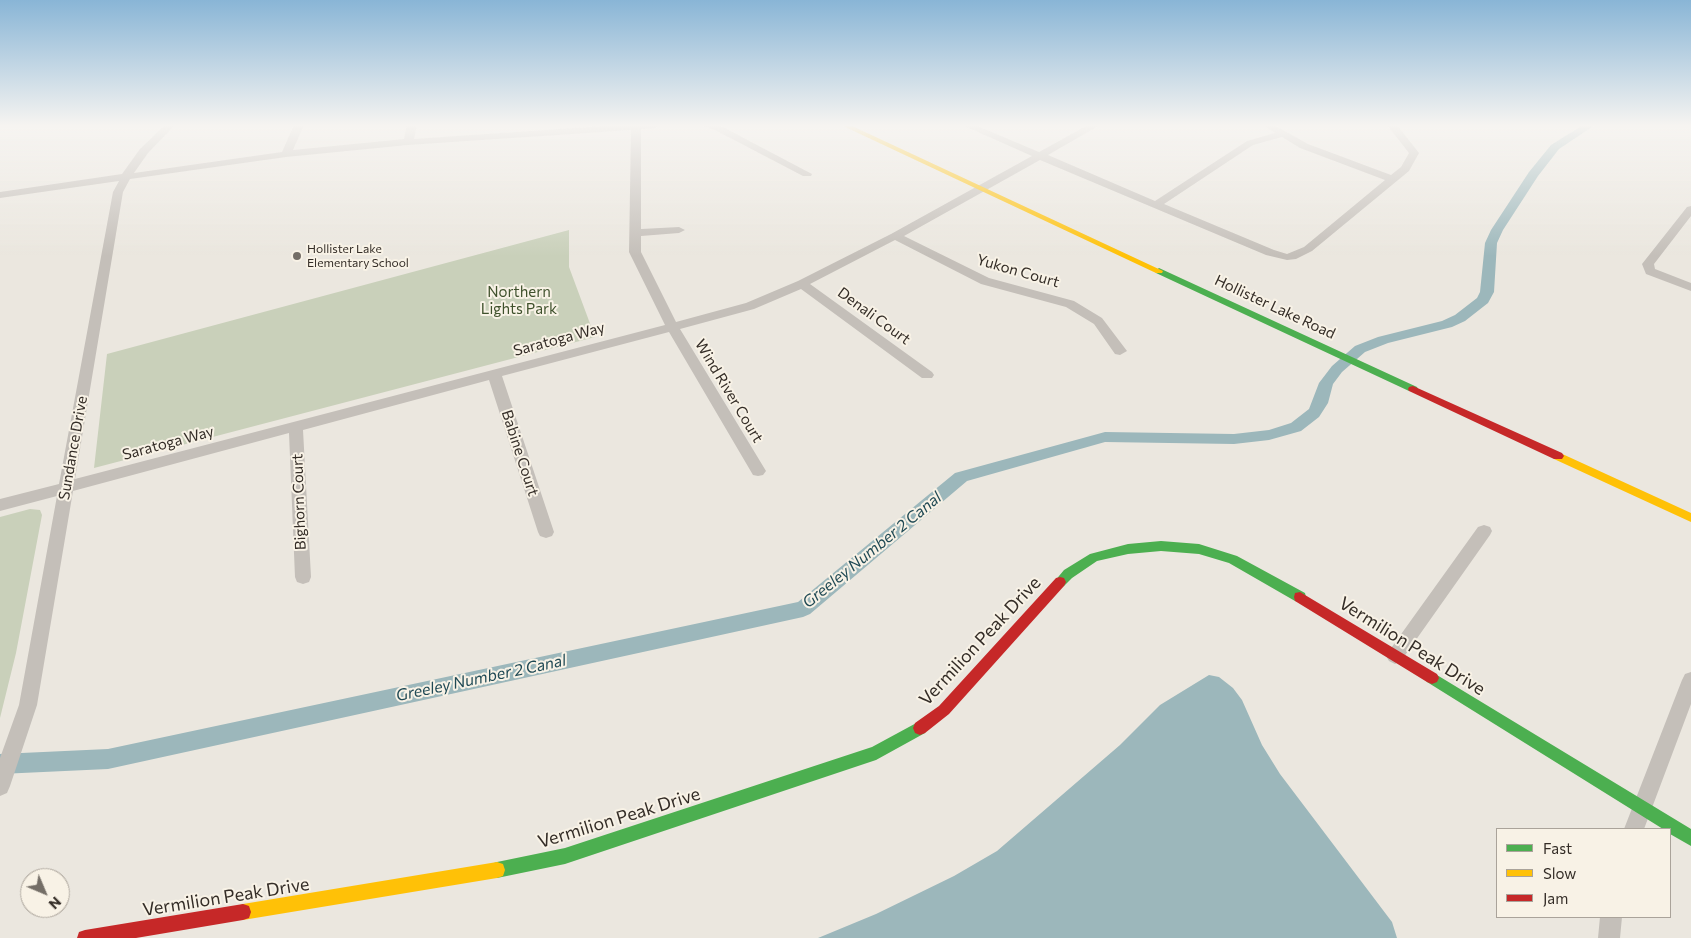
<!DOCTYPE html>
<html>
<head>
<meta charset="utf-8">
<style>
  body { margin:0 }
  #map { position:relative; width:1691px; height:938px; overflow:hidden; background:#ebe7df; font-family:Commissioner,sans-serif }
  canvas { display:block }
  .legend { position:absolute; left:1496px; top:828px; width:175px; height:90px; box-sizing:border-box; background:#f8f2e6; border:1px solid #aaa39a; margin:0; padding:6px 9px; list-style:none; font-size:15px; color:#342d27 }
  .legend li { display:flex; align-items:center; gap:10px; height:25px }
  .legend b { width:25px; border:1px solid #aaa39a }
  .north { position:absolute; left:20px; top:868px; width:50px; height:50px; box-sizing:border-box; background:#f8f2e6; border:1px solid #aaa39a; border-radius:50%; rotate:135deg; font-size:14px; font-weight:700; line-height:20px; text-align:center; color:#342d27 }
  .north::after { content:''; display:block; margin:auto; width:18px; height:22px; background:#746e67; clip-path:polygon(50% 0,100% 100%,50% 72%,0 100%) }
</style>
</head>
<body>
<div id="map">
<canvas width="1691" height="938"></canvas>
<ul class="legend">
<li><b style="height:6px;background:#4caf50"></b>Fast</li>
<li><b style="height:6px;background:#ffc107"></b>Slow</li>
<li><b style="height:6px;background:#c62828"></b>Jam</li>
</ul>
<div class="north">N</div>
</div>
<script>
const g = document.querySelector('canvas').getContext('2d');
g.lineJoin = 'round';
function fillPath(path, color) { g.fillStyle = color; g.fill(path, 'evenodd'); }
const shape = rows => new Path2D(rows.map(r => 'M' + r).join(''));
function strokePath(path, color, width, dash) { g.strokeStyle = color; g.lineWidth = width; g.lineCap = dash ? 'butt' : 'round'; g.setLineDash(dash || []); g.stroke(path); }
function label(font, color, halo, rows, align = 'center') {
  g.font = font + ' Commissioner,sans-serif'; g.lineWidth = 4; g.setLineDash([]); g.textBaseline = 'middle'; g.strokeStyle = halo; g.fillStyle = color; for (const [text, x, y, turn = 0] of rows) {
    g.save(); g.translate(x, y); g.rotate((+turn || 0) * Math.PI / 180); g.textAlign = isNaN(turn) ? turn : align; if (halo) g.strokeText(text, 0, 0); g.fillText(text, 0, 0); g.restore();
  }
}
fillPath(shape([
  [569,230,569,267,595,337,94,468,107,354],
  [30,509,40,510,42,515,16,653,0,718,0,517]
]), '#c9d0ba');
fillPath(shape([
  [1209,675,1219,677,1233,688,1242,700,1262,745,1280,774,1392,922,1397,938,818,938,876,914,954,876,997,851,1120,745,1160,705]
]), '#9cb7bb');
fillPath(shape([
  [1583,125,1595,125,1559,149,1538,176,1503,230,1497,243,1494,292,1488,303,1465,321,1452,327,1388,343,1365,352,1342,372,1333,384,1328,403,1319,417,1301,431,1269,440,1234,444,1105,442,967,481,810,614,803,617,108,769,0,774,0,754,108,749,798,602,955,473,1105,432,1234,434,1269,430,1291,423,1309,409,1319,383,1332,366,1355,346,1378,337,1442,321,1455,315,1477,298,1480,292,1485,243,1491,230,1529,172,1551,145,1583,125]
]), '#9cb7bb');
fillPath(shape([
  [165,125,175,125,148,153,134,173,282,152,294,125,304,125,293,150,404,139,407,125,417,125,414,139,617,125,660,125,655,128,641,129,641,229,679,227,685,230,679,233,641,236,641,252,676,322,746,303,798,281,891,234,1032,156,962,125,975,125,1039,152,1088,125,1100,125,1048,155,1155,201,1247,141,1275,133,1263,125,1274,125,1308,144,1391,175,1401,167,1409,153,1387,125,1397,125,1419,153,1409,171,1312,251,1296,259,1287,260,1266,255,1040,160,904,236,989,278,1074,301,1102,318,1127,351,1120,355,1115,354,1094,324,1066,307,981,284,895,240,810,284,932,372,934,375,932,378,922,378,801,289,754,309,680,329,766,471,763,475,758,476,753,475,669,332,502,376,554,532,552,536,546,538,540,536,538,532,489,380,303,430,311,577,309,582,303,584,297,582,295,577,289,433,73,491,37,705,10,786,7,793,0,796,0,758,19,705,57,496,0,511,0,499,59,484,113,192,119,181,0,198,0,192,122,174,140,149,165,125],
  [631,130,629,252,665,325,75,479,123,192,130,179,286,157,408,145,631,130],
  [1282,137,1300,148,1385,180,1304,247,1287,254,1274,250,1164,204,1253,145,1282,137],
  [700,125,721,126,812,174,811,176,803,176,715,130,700,125],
  [1691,206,1691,216,1654,264,1655,269,1691,283,1691,291,1646,274,1642,264,1687,207,1691,206],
  [1484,525,1490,527,1492,531,1490,535,1401,661,1395,664,1389,661,1386,656,1389,651,1478,527,1484,525],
  [1691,672,1691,704,1644,829,1624,829,1682,680,1685,674,1691,672],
  [1600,917,1622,917,1620,938,1598,938,1600,917]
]), '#c4bfb9');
fillPath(shape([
  [1159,268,1417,387,1418,389,1417,391,1409,391,1156,273,1155,271,1159,268],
  [1161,541,1199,544,1237,556,1305,593,1306,597,1305,601,1300,602,1295,601,1229,563,1199,554,1161,551,1128,554,1097,561,1072,578,1064,586,1060,587,1056,586,1054,582,1064,570,1090,554,1128,544,1161,541],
  [1432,672,1691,829,1691,846,1670,834,1670,829,1663,829,1427,682,1425,678,1427,674,1432,672],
  [920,721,925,723,927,728,925,733,876,760,565,864,497,878,491,876,489,870,491,864,497,862,565,848,872,747,920,721]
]), '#4caf50');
fillPath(shape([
  [841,125,850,125,1163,271,1162,273,1156,273,841,125],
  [1558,452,1691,513,1691,522,1554,459,1552,456,1554,453,1558,452],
  [497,862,503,864,505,870,503,876,497,878,243,920,237,918,235,912,237,906,243,904,497,862]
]), '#ffc107');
fillPath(shape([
  [1413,386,1562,453,1564,456,1562,459,1554,459,1409,391,1408,389,1409,387,1413,386],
  [1060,577,1064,578,1066,582,1064,586,949,714,925,733,920,735,915,733,913,728,915,723,939,706,1056,578,1060,577],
  [1300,592,1437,674,1439,678,1437,682,1432,684,1427,682,1295,601,1294,597,1295,593,1300,592],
  [243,904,249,906,251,912,249,918,243,920,136,938,77,938,79,932,85,930,243,904]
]), '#c62828');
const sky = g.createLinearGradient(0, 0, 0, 256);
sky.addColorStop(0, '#89b5d6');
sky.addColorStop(0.49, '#f6f4f1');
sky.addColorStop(1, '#f6f4f100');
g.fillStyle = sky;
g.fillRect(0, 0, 1691, 256);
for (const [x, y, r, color] of [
  [297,256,5,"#746e67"]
]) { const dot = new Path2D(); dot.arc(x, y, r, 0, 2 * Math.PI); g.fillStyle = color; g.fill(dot); strokePath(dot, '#f8f2e6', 2); }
label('12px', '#342d27', '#f8f2e6', [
  ["Hollister Lake",307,249],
  ["Elementary School",307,263]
], 'left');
label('15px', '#342d27', '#f8f2e6', [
  ["Yukon Court",1018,271,16],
  ["Hollister Lake Road",1275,307,25],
  ["Denali Court",874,316,36],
  ["Saratoga Way",559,339,-15],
  ["Wind River Court",729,391,59],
  ["Saratoga Way",168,443,-15],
  ["Sundance Drive",73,448,-80],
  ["Babine Court",520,453,72],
  ["Bighorn Court",299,502,-92]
]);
label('15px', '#3f512c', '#f8f2e6', [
  ["Northern",519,292],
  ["Lights Park",519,309]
]);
label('italic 16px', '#1f4954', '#f8f2e6', [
  ["Greeley Number 2 Canal",872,550,-39],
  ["Greeley Number 2 Canal",481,678,-12]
]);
label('18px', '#342d27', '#f8f2e6', [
  ["Vermilion Peak Drive",980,641,-47],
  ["Vermilion Peak Drive",1412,646,32],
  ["Vermilion Peak Drive",619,818,-17],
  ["Vermilion Peak Drive",226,897,-9]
]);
</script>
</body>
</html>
